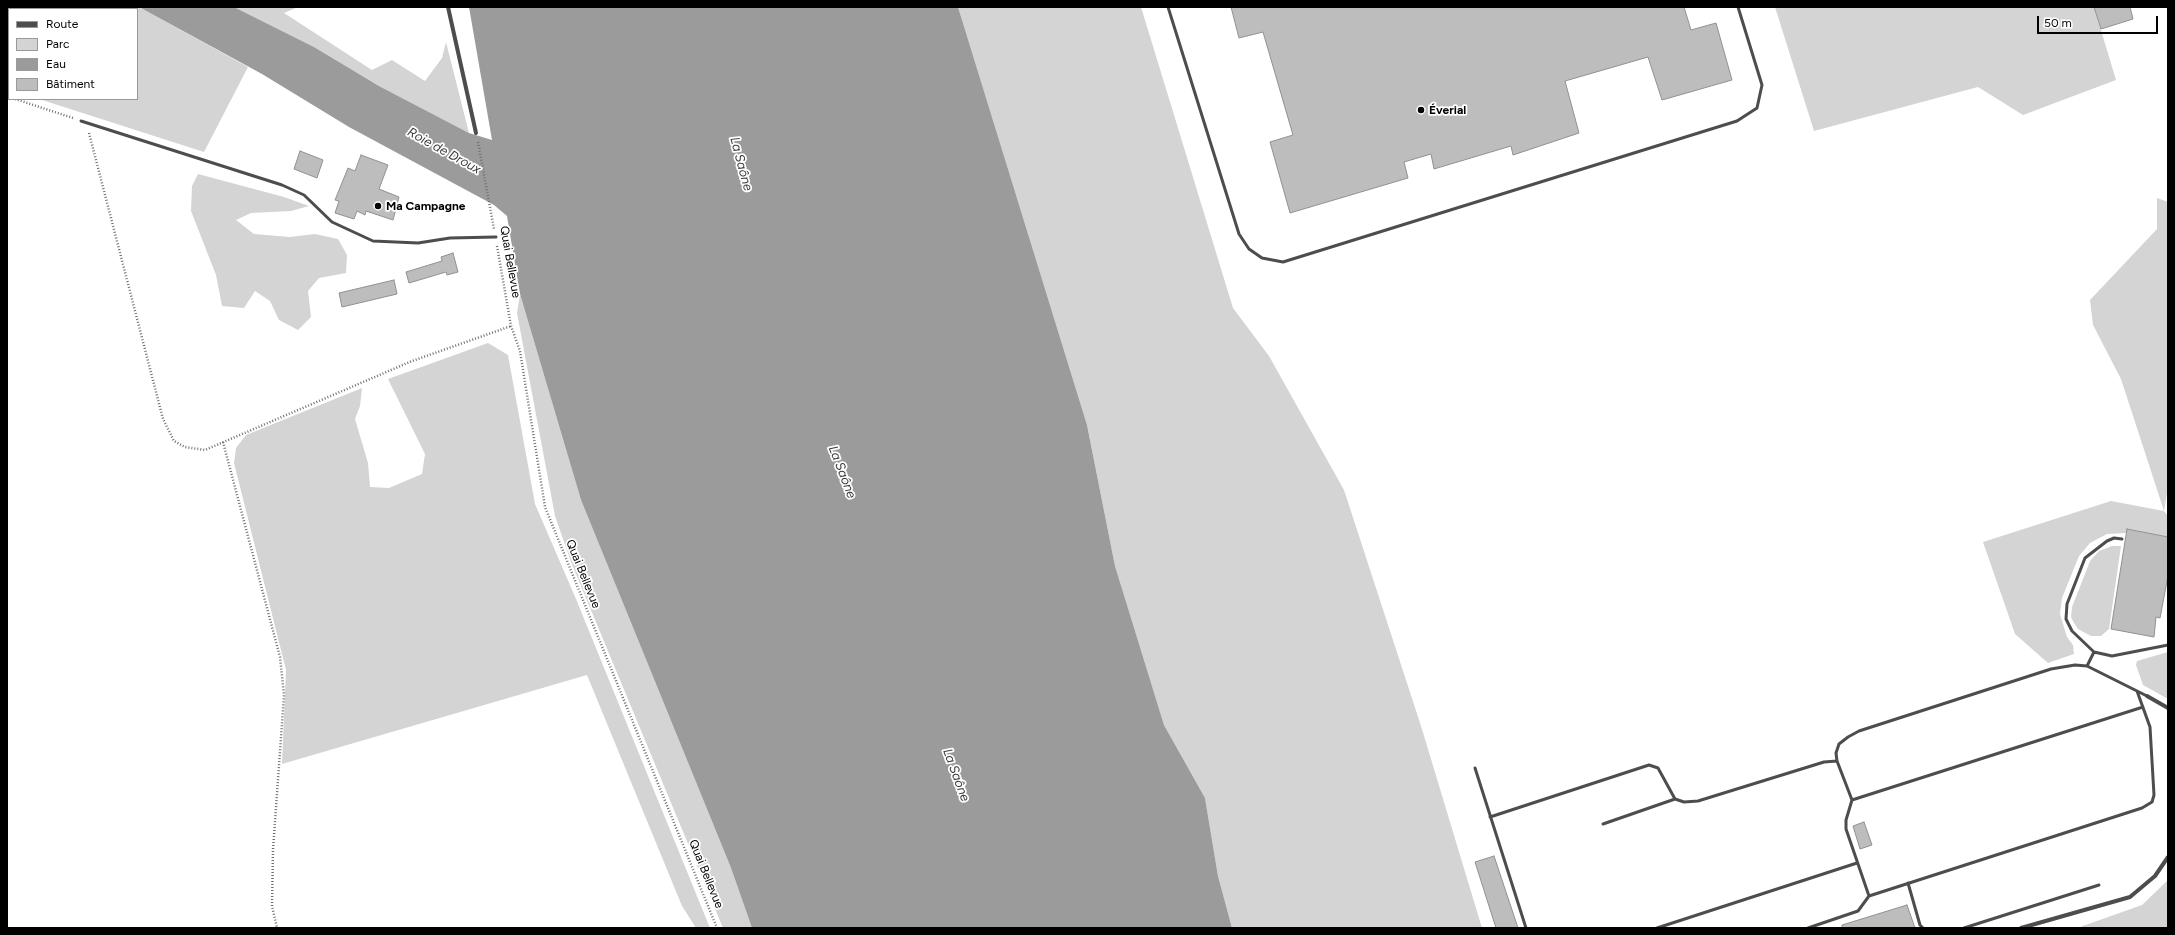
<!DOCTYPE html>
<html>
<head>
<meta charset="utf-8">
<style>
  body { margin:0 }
  #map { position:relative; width:2175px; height:935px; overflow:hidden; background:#fff; font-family:Figtree,sans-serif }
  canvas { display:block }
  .frame { position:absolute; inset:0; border:8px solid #000; pointer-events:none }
  .legend { position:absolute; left:8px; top:8px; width:130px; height:92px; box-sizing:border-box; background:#fff; border:1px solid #999; margin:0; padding:5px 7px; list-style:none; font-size:12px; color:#000 }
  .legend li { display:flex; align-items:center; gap:8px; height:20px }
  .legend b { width:20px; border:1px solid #999 }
  .scale { position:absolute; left:2037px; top:16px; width:121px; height:18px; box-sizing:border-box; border:2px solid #000; border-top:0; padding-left:5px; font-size:12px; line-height:14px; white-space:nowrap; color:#000; -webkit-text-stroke:3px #fff; paint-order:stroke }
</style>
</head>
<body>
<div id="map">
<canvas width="2175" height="935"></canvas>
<div class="frame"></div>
<ul class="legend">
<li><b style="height:5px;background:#4d4d4d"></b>Route</li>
<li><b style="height:11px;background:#d4d4d4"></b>Parc</li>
<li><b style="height:11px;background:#9b9b9b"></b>Eau</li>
<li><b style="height:11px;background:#bdbdbd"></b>Bâtiment</li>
</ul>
<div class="scale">50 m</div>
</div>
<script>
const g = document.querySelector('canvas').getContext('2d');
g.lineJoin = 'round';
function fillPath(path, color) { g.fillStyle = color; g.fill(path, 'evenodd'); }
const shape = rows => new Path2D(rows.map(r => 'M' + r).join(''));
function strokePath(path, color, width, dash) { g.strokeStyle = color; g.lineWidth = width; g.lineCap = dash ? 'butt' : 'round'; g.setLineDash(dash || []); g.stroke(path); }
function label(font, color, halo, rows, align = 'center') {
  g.font = font + ' Figtree,sans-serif'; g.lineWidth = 3.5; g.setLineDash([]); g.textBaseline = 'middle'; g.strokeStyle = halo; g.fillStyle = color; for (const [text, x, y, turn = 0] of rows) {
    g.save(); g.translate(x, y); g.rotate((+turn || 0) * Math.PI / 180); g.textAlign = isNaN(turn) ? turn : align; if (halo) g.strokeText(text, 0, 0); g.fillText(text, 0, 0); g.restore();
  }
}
fillPath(shape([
  [7,7,139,7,248,67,204,152,39,99,137,99,137,9,9,9,9,90,7,89],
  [234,7,298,7,284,13,372,70,392,60,425,81,442,58,446,42,469,133,379,86,314,47],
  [958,7,1141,7,1233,308,1269,356,1344,490,1421,726,1482,928,1232,928,1218,876,1205,798,1164,725,1115,566,1087,425],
  [1775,7,2094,7,2116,80,2023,115,1978,87,1814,131],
  [198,174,284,197,309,206,291,211,251,213,236,220,254,234,290,237,315,234,338,239,347,255,346,273,319,278,308,291,311,317,298,330,279,320,270,301,255,291,244,308,222,306,216,275,191,211,192,186],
  [2157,198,2168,202,2168,487,2164,511,2168,516,2168,537,2128,529,2126,533,2107,534,2090,543,2079,556,2062,598,2060,614,2067,637,2073,645,2074,654,2048,663,2015,634,1983,542,2111,501,2164,511,2121,379,2093,325,2090,300,2157,229],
  [520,294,581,500,731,868,752,928,723,928,571,562,555,516,517,313],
  [488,343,508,355,535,504,576,599,710,928,696,928,682,906,587,675,282,764,286,670,234,463,236,448,246,435,362,388,360,406,355,419,368,463,370,487,389,488,422,474,425,454,388,379],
  [2112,546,2121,546,2109,629,2101,636,2091,636,2078,629,2074,623,2071,617,2072,607,2090,561,2099,551],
  [2168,652,2168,699,2143,685,2136,665,2137,661],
  [2168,880,2168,928,2077,928,2142,905]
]), '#d4d4d4');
fillPath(shape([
  [139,7,234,7,314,47,379,86,469,133,492,140,469,7,958,7,1087,425,1115,566,1164,725,1205,798,1218,876,1232,928,752,928,731,868,581,500,520,294,507,216,494,205,349,127,262,74]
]), '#9b9b9b');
const building = shape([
  [1231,7,1684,7,1691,30,1716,23,1732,80,1662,100,1648,57,1565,81,1579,133,1513,155,1511,146,1434,169,1431,154,1404,162,1408,178,1290,213,1270,142,1293,135,1263,32,1239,38,1231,7],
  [2094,7,2130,7,2133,19,2101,29,2094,7],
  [300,151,323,160,317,178,294,169,300,151],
  [361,155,388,165,379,189,399,197,393,220,366,211,365,215,357,211,354,219,335,213,339,201,335,200,348,168,355,171,361,155],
  [453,253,458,272,447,275,446,272,409,283,406,272,442,261,441,257,453,253],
  [394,280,397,294,342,307,339,293,394,280],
  [2127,529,2168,537,2168,576,2160,618,2156,617,2154,637,2111,629,2127,529],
  [1864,822,1872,845,1860,849,1853,826,1864,822],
  [1494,856,1518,928,1496,928,1475,862,1494,856],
  [1907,905,1915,928,1842,928,1842,925,1907,905]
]);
fillPath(building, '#bdbdbd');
strokePath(building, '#919191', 1);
strokePath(shape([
  [7,96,9,97],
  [15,99,73,118],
  [89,133,163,419,174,441,185,447,205,450,412,361,511,326],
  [478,142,494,229],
  [497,246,511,326,520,351,545,507,717,928],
  [223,442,280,657,284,695,273,850,272,906,277,928]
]), '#6f6f6f', 2.5, [1, 2]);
strokePath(shape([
  [1168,7,1239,234,1249,249,1262,258,1283,262,1737,121,1757,108,1762,85,1738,7],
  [81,121,282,185,304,195,332,222,373,241,418,243,450,238,496,237],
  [2122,539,2114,538,2107,541,2085,558,2067,604,2066,619,2072,631,2094,652,2112,656,2168,645],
  [2087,666,2094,652],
  [1475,768,1526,928],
  [1852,800,2143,707],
  [1490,817,1649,765,1658,768,1675,799,1684,802,1698,801,1824,762,1837,761],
  [1603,824,1675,799],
  [1908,883,1920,925,1923,928],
  [1869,896,1846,829,1846,820,1852,800,1837,761,1836,753,1839,744,1848,737,1859,731,2051,669,2075,665,2087,666,2147,696],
  [1657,928,1857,863],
  [1808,928,1858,911,1869,896,2142,808,2152,802,2154,795,2150,727,2137,691],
  [1964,928,2099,885]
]), '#4d4d4d', 3);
strokePath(shape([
  [448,7,476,133],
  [2147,696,2168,708],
  [2021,928,2130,897,2155,876,2168,857]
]), '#4d4d4d', 4);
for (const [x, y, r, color] of [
  [1421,110,4,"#000"],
  [378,206,4,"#000"]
]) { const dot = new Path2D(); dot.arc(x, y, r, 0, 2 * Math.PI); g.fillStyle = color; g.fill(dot); strokePath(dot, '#fff', 1.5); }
label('bold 12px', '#000', '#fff', [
  ["Éverial",1429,110],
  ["Ma Campagne",386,206]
], 'left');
label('12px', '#000', '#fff', [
  ["Quai Bellevue",510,262,80],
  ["Quai Bellevue",583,574,68],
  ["Quai Bellevue",706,874,68]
]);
label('italic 13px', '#3c3c3c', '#fff', [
  ["Roie de Droux",444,151,29],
  ["La Saône",741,164,75],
  ["La Saône",842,472,69],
  ["La Saône",956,775,70]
]);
</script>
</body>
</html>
